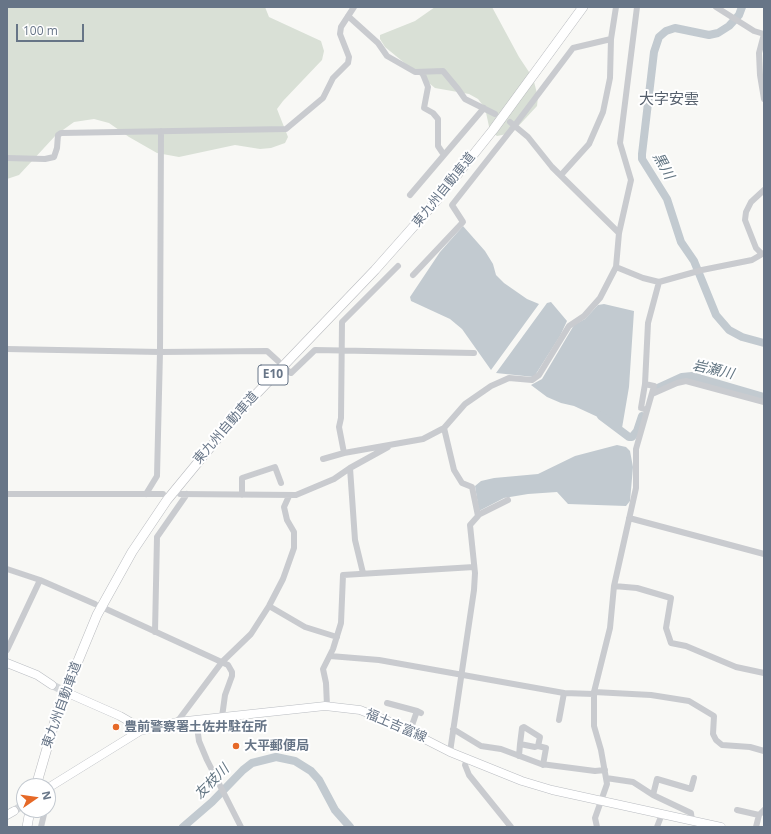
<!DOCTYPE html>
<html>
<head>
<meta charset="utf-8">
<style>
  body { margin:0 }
  #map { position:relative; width:771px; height:834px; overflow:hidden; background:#f8f8f5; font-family:"Open Sans",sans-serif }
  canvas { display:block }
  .frame { position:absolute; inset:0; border:8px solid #677587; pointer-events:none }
  .north { position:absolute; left:16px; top:778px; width:40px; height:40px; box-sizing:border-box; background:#fff; border:1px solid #c2c8cf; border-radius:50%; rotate:77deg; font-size:11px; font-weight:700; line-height:16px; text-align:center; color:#677587 }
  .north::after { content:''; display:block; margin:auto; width:14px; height:18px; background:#e66927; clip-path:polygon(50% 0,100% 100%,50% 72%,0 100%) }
  .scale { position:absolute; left:16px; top:24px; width:68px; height:18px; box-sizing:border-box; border:2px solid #677587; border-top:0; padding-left:5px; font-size:12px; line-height:14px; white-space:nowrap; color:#677587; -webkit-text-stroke:3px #fff; paint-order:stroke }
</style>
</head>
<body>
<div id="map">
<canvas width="771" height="834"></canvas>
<div class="frame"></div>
<div class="north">N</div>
<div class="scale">100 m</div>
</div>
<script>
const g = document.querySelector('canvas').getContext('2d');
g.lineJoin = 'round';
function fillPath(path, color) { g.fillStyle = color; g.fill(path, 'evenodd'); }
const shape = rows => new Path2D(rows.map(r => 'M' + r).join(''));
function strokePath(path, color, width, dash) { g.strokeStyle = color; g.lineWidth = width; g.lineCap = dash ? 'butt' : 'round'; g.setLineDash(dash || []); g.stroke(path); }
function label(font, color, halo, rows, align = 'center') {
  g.font = font + ' "Open Sans","Noto Sans JP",sans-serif'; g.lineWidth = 4; g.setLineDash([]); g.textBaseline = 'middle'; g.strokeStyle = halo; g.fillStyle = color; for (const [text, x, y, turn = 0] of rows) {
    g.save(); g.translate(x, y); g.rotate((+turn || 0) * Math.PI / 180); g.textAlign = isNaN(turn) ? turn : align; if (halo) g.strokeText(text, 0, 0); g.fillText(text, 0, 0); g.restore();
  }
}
fillPath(shape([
  [7,7,265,7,269,17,321,41,324,51,322,60,283,101,277,109,288,137,285,143,271,148,260,149,235,145,179,157,157,153,129,137,109,123,94,119,74,122,56,135,19,175,7,179],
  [435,7,492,7,519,57,533,78,538,97,537,106,512,133,497,136,490,131,485,108,478,99,469,94,435,88,385,47,380,39,380,35,415,21]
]), '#d9e0d6');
fillPath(shape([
  [463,226,485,251,493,264,496,275,504,283,527,299,539,304,491,370,462,329,450,319,411,301,410,297,440,252],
  [551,302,567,321,560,336,534,377,496,373,547,303],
  [604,304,634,311,629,387,622,428,604,415,600,418,574,406,561,403,547,397,531,385,542,379,574,325,585,319,598,305],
  [617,445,626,447,630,451,633,467,630,501,626,506,568,504,557,492,528,494,504,498,479,511,475,486,481,481,494,478,538,474,575,456]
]), '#c2cad0');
strokePath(shape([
  [742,7,739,15,729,26,718,33,709,35,675,28,666,31,659,37,654,52,642,154,642,159,667,199,681,242,694,261,716,315,729,330,742,337,764,343],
  [658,388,682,377,692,376,764,397],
  [601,416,629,437,632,437,637,431,642,416],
  [183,827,212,802,243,770,252,763,276,757,295,761,311,771,319,780,335,810,350,827]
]), '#c2cad0', 8);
strokePath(shape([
  [52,685,70,694],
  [14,811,24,804]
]), '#d4d7da', 8, [8, 4]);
const major = shape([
  [7,663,37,675,52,685],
  [70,694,120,716,132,723,140,731,177,722,325,706,360,710,393,723,450,752,522,781,552,790,721,827],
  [48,788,140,731],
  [7,815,14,811]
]);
const highway = shape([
  [36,786,59,707,97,615,132,552,167,500,241,410,375,270,437,200,493,130,583,7],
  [27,827,30,810]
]);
strokePath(major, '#b9bcc1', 9);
strokePath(highway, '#b9bbbf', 10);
strokePath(shape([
  [716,7,754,31,764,34],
  [348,16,378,43,387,56,415,72,443,71,458,89,465,99,495,114],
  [764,34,759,53,760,75,764,99],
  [422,72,428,87,424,108,433,113,438,119,438,146,444,155],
  [510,122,528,137,552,167,619,233],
  [7,158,45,159,54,157,57,148,58,135,61,133,286,129,323,98,333,78,348,63,349,57,340,34,341,27,354,7],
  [561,175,589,144,603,112,610,78,611,39,616,7],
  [410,195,484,108],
  [762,254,756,248,745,220,746,212,751,202,764,190],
  [398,266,342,322,341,418,339,427,344,453,423,439,444,428,465,404,491,386,509,378,532,380,539,375,569,326,584,316,600,298,616,267,619,233,631,180,620,143,637,7],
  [616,267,643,278,659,282,702,270,752,260,764,253],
  [413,275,463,222,452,205,515,125,573,48,611,39],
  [7,349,160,352,267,351,278,361],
  [287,370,291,373,315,350,474,353],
  [652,394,677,383,686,381,764,402],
  [647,410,641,408,645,384,648,323,659,282],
  [444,428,454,470,462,483,472,487,478,516,470,525,475,573,474,590,450,752],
  [323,459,344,453],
  [350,468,355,540,363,573],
  [7,494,163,494],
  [146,494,157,476,160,352,161,131],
  [180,494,296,495,334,479,350,468,388,447],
  [242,495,242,478,275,467,281,483],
  [478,515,508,500],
  [629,518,764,554],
  [7,569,40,580,95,604],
  [614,586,637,588,671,598,666,628,671,643,686,646,736,667,764,673],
  [269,606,305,627,337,637],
  [106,609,228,665,232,672,232,676,225,695,222,717],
  [155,632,157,537,187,494],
  [7,650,40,580],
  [330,656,379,660,564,693,594,694],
  [594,692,651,695,689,701,714,716,713,734,716,740,722,745,750,747,764,751],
  [387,703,417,711],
  [327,706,326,683,323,669,333,649,341,623,343,575,474,567],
  [196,720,199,741,207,760,241,827],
  [559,720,564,693],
  [177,722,222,662,251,634,269,606,283,579,294,548,294,532,287,520,284,507,289,496],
  [453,729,481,746,501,749,541,764,595,771,605,770],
  [410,731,417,711,421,713],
  [538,746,546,748,543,765],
  [519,756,520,744,522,728,524,727,540,737,538,746,535,747,520,744],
  [467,758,465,765,469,775,511,827],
  [606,778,633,782,653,795],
  [737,810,759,815],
  [692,821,691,813,653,795,657,779,691,789,694,778],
  [41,827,45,810],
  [597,827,595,818,607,784,601,750,594,726,594,692,610,628,614,586,636,488,636,449,654,386,645,384],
  [657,827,662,814],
  [756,827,759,815,764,810]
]), '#c9cbcf', 6);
strokePath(major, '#fff', 8);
strokePath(highway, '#fff', 9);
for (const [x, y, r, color] of [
  [116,727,4,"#e66927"],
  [236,746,4,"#e66927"]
]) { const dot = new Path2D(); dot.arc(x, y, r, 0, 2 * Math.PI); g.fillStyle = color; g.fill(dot); strokePath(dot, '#fff', 1.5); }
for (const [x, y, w] of [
  [273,375,30]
]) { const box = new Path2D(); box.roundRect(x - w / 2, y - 10, w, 20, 3); g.fillStyle = '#fff'; g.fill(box); strokePath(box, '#677587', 1); }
label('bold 12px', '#677587', null, [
  ["E10",273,375]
]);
label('13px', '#677587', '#fff', [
  ["東九州自動車道",444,190,-51],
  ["東九州自動車道",226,428,-49],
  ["東九州自動車道",62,705,-70],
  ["福土吉富線",396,726,23]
]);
label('bold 13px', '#677587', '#fff', [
  ["豊前警察署土佐井駐在所",124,727],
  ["大平郵便局",244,746]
], 'left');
label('italic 14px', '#637683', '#fff', [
  ["黒川",663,166,61],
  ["岩瀬川",713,370,13],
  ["友枝川",212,782,-45]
]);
label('15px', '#555f6c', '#fff', [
  ["大字安雲",669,100]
]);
</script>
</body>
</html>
